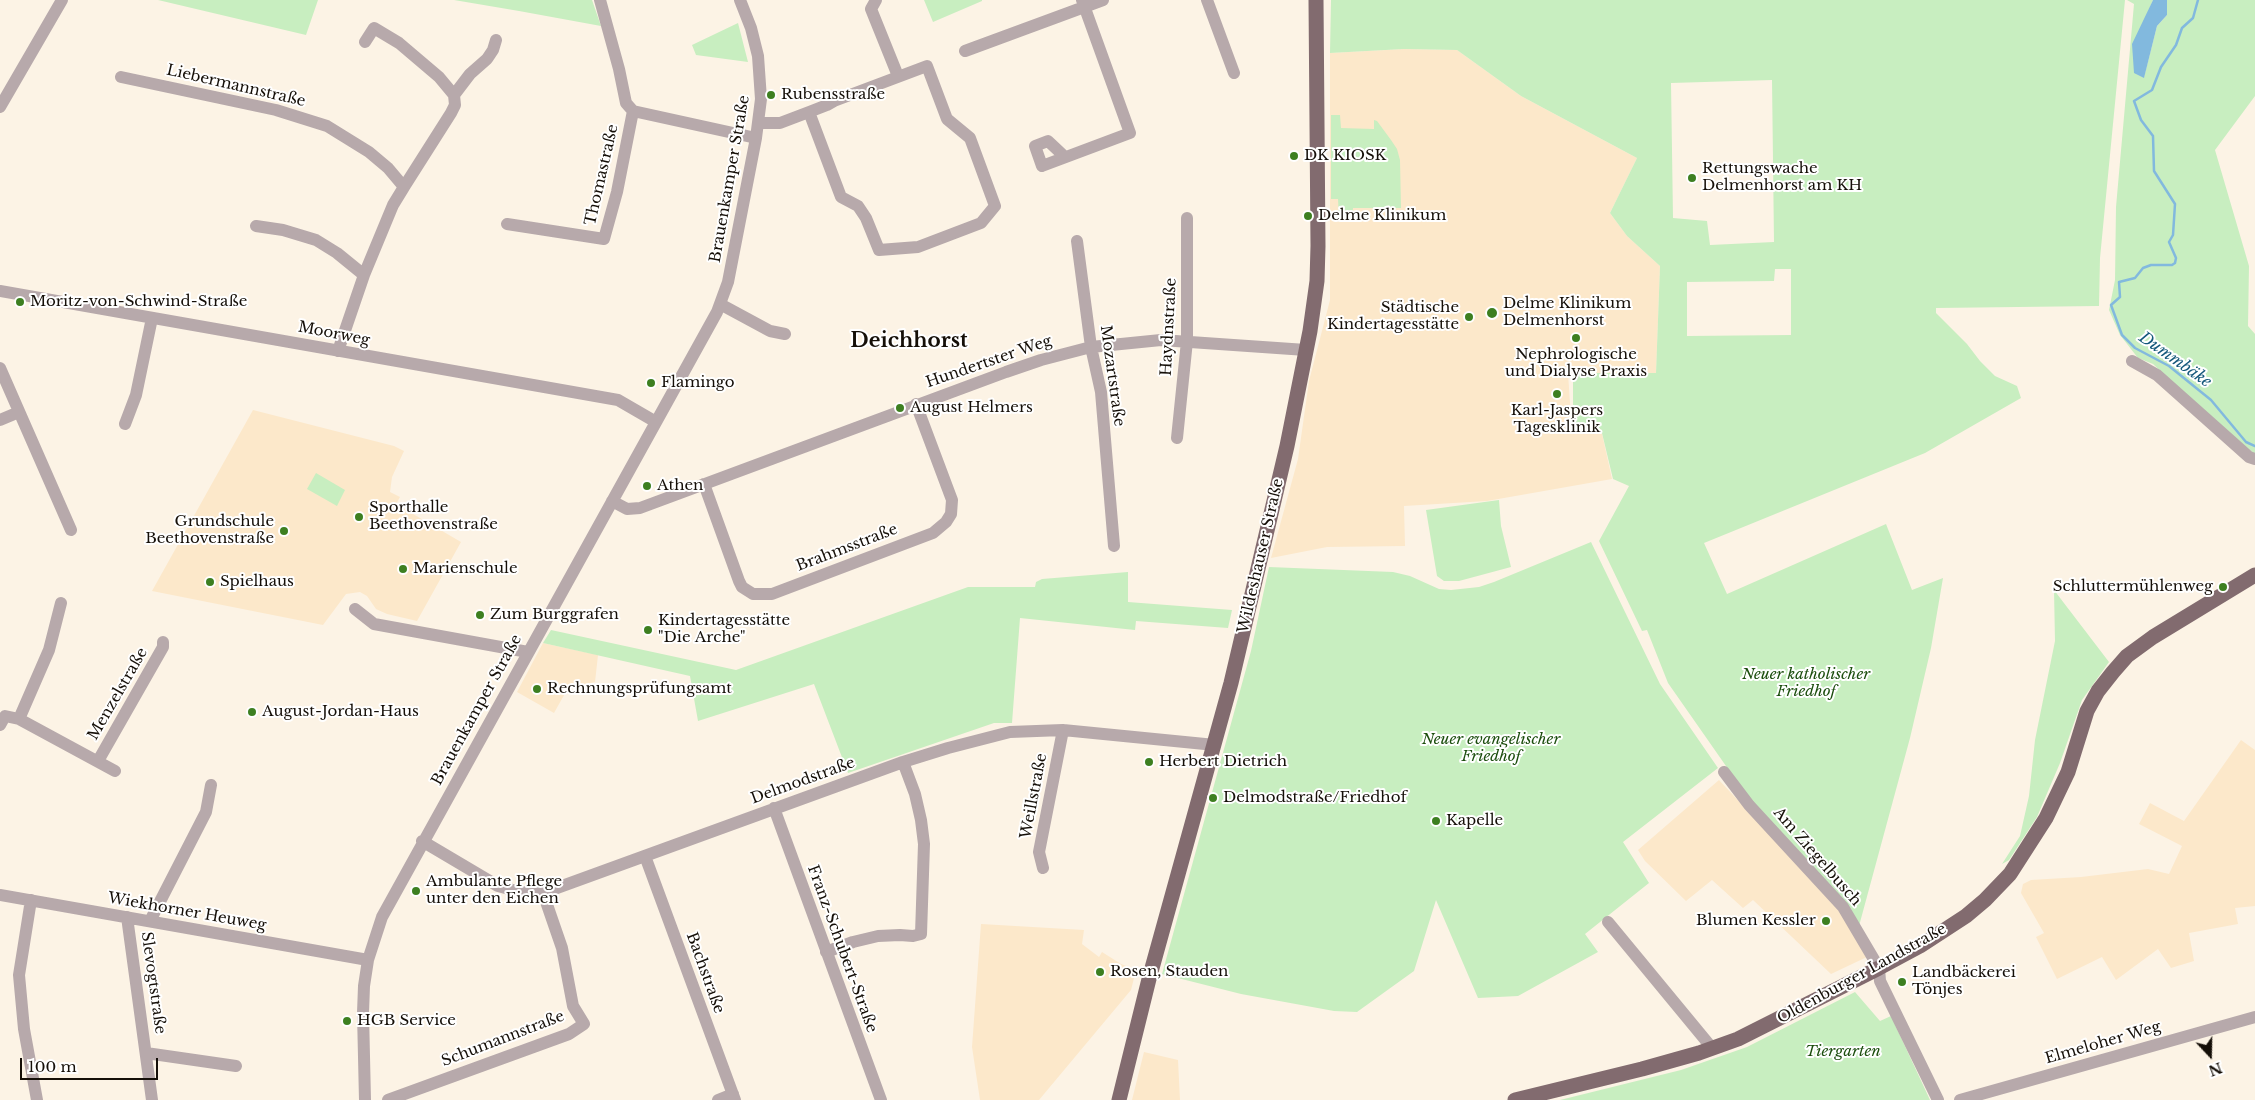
<!DOCTYPE html>
<html>
<head>
<meta charset="utf-8">
<style>
  body { margin:0 }
  #map { position:relative; width:2255px; height:1100px; overflow:hidden; background:#fcf3e5; font-family:"Libre Baskerville",serif }
  canvas { display:block }
  .north { position:absolute; left:2185px; top:1030px; width:50px; height:50px; -webkit-text-stroke:4px #fff; paint-order:stroke; rotate:159deg; font-size:14px; font-weight:700; line-height:20px; text-align:center; color:#150f08 }
  .north::after { content:''; display:block; margin:auto; width:18px; height:22px; background:#150f08; clip-path:polygon(50% 0,100% 100%,50% 72%,0 100%) }
  .scale { position:absolute; left:20px; top:1058px; width:138px; height:22px; box-sizing:border-box; border:2px solid #150f08; border-top:0; padding-left:6px; font-size:15px; line-height:18px; white-space:nowrap; color:#150f08; -webkit-text-stroke:4px #fff; paint-order:stroke }
</style>
</head>
<body>
<div id="map">
<canvas width="2255" height="1100"></canvas>
<div class="north">N</div>
<div class="scale">100 m</div>
</div>
<script>
const g = document.querySelector('canvas').getContext('2d');
g.lineJoin = 'round';
function fillPath(path, color) { g.fillStyle = color; g.fill(path, 'evenodd'); }
const shape = rows => new Path2D(rows.map(r => 'M' + r).join(''));
function strokePath(path, color, width, dash) { g.strokeStyle = color; g.lineWidth = width; g.lineCap = dash ? 'butt' : 'round'; g.setLineDash(dash || []); g.stroke(path); }
function label(font, color, halo, rows, align = 'center') {
  g.font = font + ' "Libre Baskerville",serif'; g.lineWidth = 4; g.setLineDash([]); g.textBaseline = 'middle'; g.strokeStyle = halo; g.fillStyle = color; for (const [text, x, y, turn = 0] of rows) {
    g.save(); g.translate(x, y); g.rotate((+turn || 0) * Math.PI / 180); g.textAlign = isNaN(turn) ? turn : align; if (halo) g.strokeText(text, 0, 0); g.fillText(text, 0, 0); g.restore();
  }
}
fillPath(shape([
  [1404,49,1457,50,1521,96,1637,158,1610,213,1627,236,1660,266,1656,374,1568,373,1572,433,1601,429,1612,479,1487,501,1404,506,1405,546,1327,547,1271,558,1298,459,1309,381,1330,300,1330,53],
  [253,410,394,446,404,451,392,477,390,492,400,497,396,504,461,542,417,621,387,614,376,609,367,596,360,592,346,594,323,625,152,591],
  [543,643,598,655,595,682,568,688,554,713,517,692],
  [2241,740,2255,750,2255,906,2235,908,2238,924,2189,933,2194,961,2171,968,2158,949,2116,980,2102,957,2057,979,2036,937,2044,933,2021,893,2023,884,2031,880,2081,877,2148,869,2169,874,2182,846,2139,824,2150,803,2184,821],
  [1719,780,1844,914,1869,956,1831,974,1753,900,1743,908,1712,880,1686,901,1645,861,1638,850],
  [981,924,1084,930,1082,944,1099,957,1102,952,1121,964,1136,970,1131,990,1039,1100,980,1100,972,1047],
  [1144,1052,1178,1060,1180,1100,1132,1100]
]), '#fce8ca');
fillPath(shape([
  [158,0,318,0,306,35],
  [454,0,592,0,601,26,519,11],
  [924,0,982,0,982,1,933,22],
  [1331,0,2125,0,2100,258,2099,306,1936,308,1936,313,1967,344,1980,361,1995,376,2017,386,2021,398,1925,453,1704,543,1727,594,1886,524,1912,590,1943,578,1931,648,1910,738,1859,926,1756,809,1668,683,1647,630,1642,631,1599,541,1629,486,1613,479,1601,429,1573,433,1573,373,1656,373,1660,266,1627,236,1610,213,1637,158,1521,96,1457,50,1404,49,1330,53],
  [1772,80,1774,242,1710,245,1707,221,1673,218,1671,83],
  [1775,269,1791,269,1791,335,1687,336,1687,282,1774,281],
  [2127,0,2153,0,2147,14,2144,77,2157,26,2167,15,2167,0,2255,0,2255,96,2215,150,2249,266,2248,326,2255,334,2255,454,2218,426,2153,364,2138,358,2120,335,2109,310,2115,280,2116,207,2134,4],
  [738,23,748,62,696,55,692,45],
  [1331,115,1340,115,1341,128,1374,129,1374,120,1377,121,1391,140,1397,149,1400,160,1401,208,1353,208,1352,219,1339,218,1338,199,1331,199],
  [316,473,345,490,337,506,307,489],
  [1499,500,1501,526,1511,567,1459,581,1444,581,1437,576,1426,510],
  [1591,542,1660,684,1718,768,1623,842,1649,883,1585,934,1598,952,1518,996,1478,998,1436,900,1414,971,1357,1012,1334,1011,1241,994,1162,974,1251,651,1269,567,1393,572,1410,576,1439,589,1451,590,1479,587,1494,582],
  [1128,572,1128,602,1232,610,1228,628,1136,621,1135,630,1020,618,1012,723,994,723,848,773,814,684,698,721,690,676,543,643,551,630,736,670,968,587,1035,587,1036,582,1042,579],
  [2054,590,2109,662,2082,700,2060,763,2037,817,2009,860,2002,864,2020,836,2029,796,2035,740,2055,641],
  [1855,992,1880,1021,1891,1016,1930,1100,1560,1100,1681,1070,1747,1047]
]), '#c8eec0');
fillPath(shape([
  [2153,0,2167,0,2167,15,2157,26,2144,78,2134,73,2132,44]
]), '#82b9de');
strokePath(shape([
  [2198,0,2193,18,2182,28,2176,45,2161,67,2152,90,2134,101,2141,120,2153,136,2154,171,2175,204,2173,235,2169,242,2176,258,2175,263,2172,265,2151,265,2143,268,2135,278,2119,282,2120,297,2111,305,2122,335,2135,348,2169,366,2211,400,2246,442,2255,446]
]), '#82b9de', 2.5);
strokePath(shape([
  [600,0,619,69,626,103,633,111,756,138],
  [876,0,871,9,898,76],
  [1207,0,1234,73],
  [365,42,374,28,399,43,439,77,454,95,455,105,451,113,404,187],
  [965,51,1103,0],
  [121,77,276,110,327,126,369,152,388,168,404,187,393,205,364,275,338,351],
  [454,95,470,74,487,59,493,50,496,40],
  [0,107,62,0],
  [759,123,780,123,809,112,827,105,834,101,927,66,947,119,970,138,995,206,981,223,918,247,879,250,866,218,858,206,841,197,809,112],
  [1065,157,1048,141,1035,146,1042,166,1130,133,1082,0],
  [507,224,604,239,617,192,633,111],
  [256,226,283,230,316,240,337,253,364,275],
  [1077,241,1091,347,1101,392,1114,546],
  [0,291,618,400,656,422],
  [720,304,770,331,785,334],
  [2132,361,2157,375,2249,457,2255,459],
  [0,368,71,530],
  [0,420,19,412],
  [125,424,136,395,152,318],
  [1177,438,1187,341,1187,218],
  [704,484,739,581,742,587,753,594,772,594,933,533,946,522,951,514,952,500,916,404],
  [612,501,627,509,640,508,1006,372,1041,360,1091,347,1161,340,1306,350],
  [355,609,374,624,528,652],
  [19,719,115,771],
  [0,725,5,716,19,719,49,650,61,603],
  [98,761,163,647,163,642],
  [1724,772,1749,805,1843,907,1879,968,1880,981,1938,1100],
  [774,808,881,1100],
  [422,841,498,886,520,892,543,893,903,762,948,748,1010,732,1063,730,1215,745],
  [645,856,735,1100],
  [1043,868,1039,852,1063,730],
  [0,895,368,960],
  [31,900,19,975,24,1029,37,1100],
  [127,917,152,1100],
  [150,921,206,812,211,785],
  [1608,922,1712,1048],
  [826,952,853,942,878,936,900,935,913,936,921,934,924,844,921,820,915,794,903,762],
  [146,1053,236,1066],
  [365,1100,363,1013,364,986,368,960,382,917,717,312,728,282,756,138,761,99,758,56,751,28,740,0],
  [388,1100,569,1034,584,1024,573,1006,562,948,543,893],
  [718,1100,733,1094],
  [1960,1100,2255,1017]
]), '#b7a9ab', 12);
strokePath(shape([
  [1119,1100,1149,979,1231,683,1287,446,1310,331,1317,281,1318,246,1316,0],
  [1515,1100,1642,1069,1699,1053,1738,1039,1879,968,1920,946,1966,916,1985,900,2010,874,2046,818,2068,772,2087,711,2098,691,2113,672,2127,656,2153,637,2255,575]
]), '#826b6f', 15);
for (const [x, y, r, color] of [
  [771,95,5,"#3d7f20"],
  [1294,156,5,"#3d7f20"],
  [1692,178,5,"#3d7f20"],
  [1308,216,5,"#3d7f20"],
  [20,302,5,"#3d7f20"],
  [1492,313,6,"#3d7f20"],
  [1469,317,5,"#3d7f20"],
  [1576,338,5,"#3d7f20"],
  [651,383,5,"#3d7f20"],
  [1557,394,5,"#3d7f20"],
  [900,408,5,"#3d7f20"],
  [647,486,5,"#3d7f20"],
  [359,517,5,"#3d7f20"],
  [284,531,5,"#3d7f20"],
  [403,569,5,"#3d7f20"],
  [210,582,5,"#3d7f20"],
  [2223,587,5,"#3d7f20"],
  [480,615,5,"#3d7f20"],
  [648,630,5,"#3d7f20"],
  [537,689,5,"#3d7f20"],
  [252,712,5,"#3d7f20"],
  [1149,762,5,"#3d7f20"],
  [1213,798,5,"#3d7f20"],
  [1436,821,5,"#3d7f20"],
  [416,891,5,"#3d7f20"],
  [1826,921,5,"#3d7f20"],
  [1100,972,5,"#3d7f20"],
  [1902,982,5,"#3d7f20"],
  [347,1021,5,"#3d7f20"]
]) { const dot = new Path2D(); dot.arc(x, y, r, 0, 2 * Math.PI); g.fillStyle = color; g.fill(dot); strokePath(dot, '#fff', 2); }
label('15px', '#150f08', '#fff', [
  ["Liebermannstraße",236,86,13],
  ["Thomastraße",602,175,-77],
  ["Brauenkamper Straße",730,179,-80],
  ["Haydnstraße",1169,327,-87],
  ["Moorweg",334,334,11],
  ["Hundertster Weg",989,362,-19],
  ["Mozartstraße",1112,376,82],
  ["Brahmsstraße",847,548,-21],
  ["Wildeshauser Straße",1261,556,-77],
  ["Menzelstraße",118,694,-60],
  ["Brauenkamper Straße",477,710,-61],
  ["Delmodstraße",803,781,-20],
  ["Weillstraße",1034,796,-79],
  ["Am Ziegelbusch",1817,857,49],
  ["Wiekhorner Heuweg",187,912,10],
  ["Franz-Schubert-Straße",842,949,70],
  ["Bachstraße",705,973,70],
  ["Oldenburger Landstraße",1862,974,-29],
  ["Slevogtstraße",153,983,82],
  ["Schumannstraße",503,1039,-21],
  ["Elmeloher Weg",2103,1043,-16]
]);
label('15px', '#150f08', '#fff', [
  ["Rubensstraße",781,95],
  ["DK KIOSK",1304,156],
  ["Rettungswache",1702,169],
  ["Delmenhorst am KH",1702,186],
  ["Delme Klinikum",1318,216],
  ["Moritz-von-Schwind-Straße",30,302],
  ["Delme Klinikum",1503,304],
  ["Delmenhorst",1503,321],
  ["Städtische",1459,308,"right"],
  ["Kindertagesstätte",1459,325,"right"],
  ["Nephrologische",1576,355,"center"],
  ["und Dialyse Praxis",1576,372,"center"],
  ["Flamingo",661,383],
  ["August Helmers",910,408],
  ["Karl-Jaspers",1557,411,"center"],
  ["Tagesklinik",1557,428,"center"],
  ["Athen",657,486],
  ["Sporthalle",369,508],
  ["Beethovenstraße",369,525],
  ["Grundschule",274,522,"right"],
  ["Beethovenstraße",274,539,"right"],
  ["Marienschule",413,569],
  ["Spielhaus",220,582],
  ["Schluttermühlenweg",2213,587,"right"],
  ["Zum Burggrafen",490,615],
  ["Kindertagesstätte",658,621],
  ["\"Die Arche\"",658,638],
  ["Rechnungsprüfungsamt",547,689],
  ["August-Jordan-Haus",262,712],
  ["Herbert Dietrich",1159,762],
  ["Delmodstraße/Friedhof",1223,798],
  ["Kapelle",1446,821],
  ["Ambulante Pflege",426,882],
  ["unter den Eichen",426,899],
  ["Blumen Kessler",1816,921,"right"],
  ["Rosen, Stauden",1110,972],
  ["Landbäckerei",1912,973],
  ["Tönjes",1912,990],
  ["HGB Service",357,1021]
], 'left');
label('italic 15px', '#1c4e0e', '#fff', [
  ["Neuer katholischer",1806,675],
  ["Friedhof",1806,692],
  ["Neuer evangelischer",1491,740],
  ["Friedhof",1491,757],
  ["Tiergarten",1843,1052]
]);
label('italic 16px', '#15587b', '#fff', [
  ["Dummbäke",2175,360,35]
]);
label('bold 20px', '#150f08', '#fff', [
  ["Deichhorst",909,341]
]);
</script>
</body>
</html>
